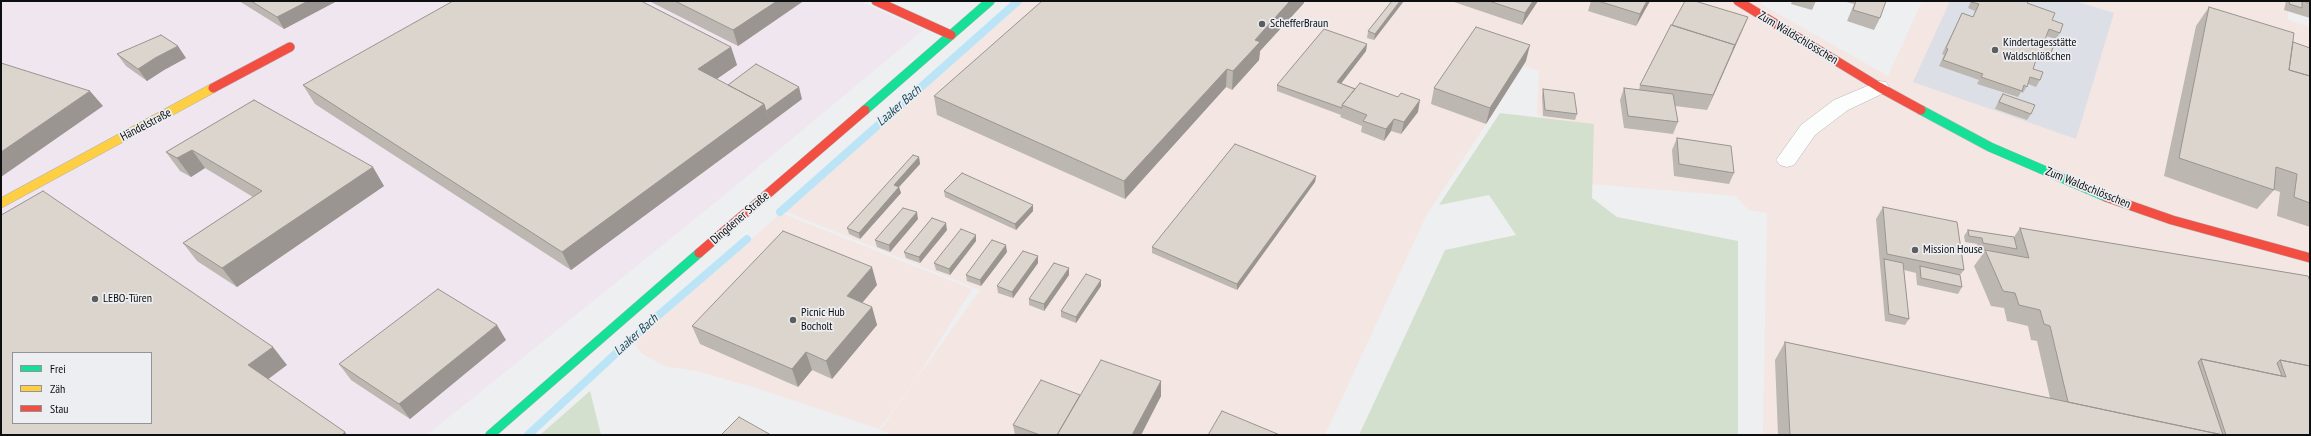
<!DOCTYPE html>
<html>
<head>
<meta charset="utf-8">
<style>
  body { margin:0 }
  #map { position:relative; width:2311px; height:436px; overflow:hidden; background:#eeeff1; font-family:"PT Sans Narrow",sans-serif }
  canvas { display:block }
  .frame { position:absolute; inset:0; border:2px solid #0d0e0f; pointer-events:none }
  .legend { position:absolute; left:12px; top:352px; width:140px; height:72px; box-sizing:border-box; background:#edeef2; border:1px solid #939497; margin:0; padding:5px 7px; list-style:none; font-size:12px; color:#0d0e0f }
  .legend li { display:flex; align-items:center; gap:8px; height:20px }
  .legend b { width:20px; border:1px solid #939497 }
</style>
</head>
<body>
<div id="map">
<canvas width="2311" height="436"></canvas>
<div class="frame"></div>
<ul class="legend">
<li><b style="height:5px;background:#16e098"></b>Frei</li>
<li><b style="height:5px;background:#ffcf43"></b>Zäh</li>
<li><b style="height:5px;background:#f24e42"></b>Stau</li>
</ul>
</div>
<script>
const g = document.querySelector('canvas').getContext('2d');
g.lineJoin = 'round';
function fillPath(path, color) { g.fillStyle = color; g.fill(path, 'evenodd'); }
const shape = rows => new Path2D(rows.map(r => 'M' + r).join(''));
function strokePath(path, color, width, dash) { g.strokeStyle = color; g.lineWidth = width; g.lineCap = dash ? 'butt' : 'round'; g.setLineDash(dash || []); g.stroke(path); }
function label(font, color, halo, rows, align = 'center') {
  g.font = font + ' "PT Sans Narrow",sans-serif'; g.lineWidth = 3.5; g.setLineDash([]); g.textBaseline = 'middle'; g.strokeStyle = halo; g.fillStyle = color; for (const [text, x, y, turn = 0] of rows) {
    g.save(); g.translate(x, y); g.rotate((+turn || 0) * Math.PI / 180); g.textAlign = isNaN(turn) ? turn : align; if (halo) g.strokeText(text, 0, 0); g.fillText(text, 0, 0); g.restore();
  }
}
fillPath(shape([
  [1016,1,1763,1,1761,4,1888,76,1922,1,2288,1,2288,20,2310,27,2310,274,2302,274,2310,290,2310,435,1763,435,1767,213,1748,210,1736,196,1590,184,1537,113,1539,71,1524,66,1426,216,1325,435,894,435,880,430,980,290,784,211],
  [781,213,972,289,916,379,879,429,753,387,697,371,667,367,642,354,635,345,642,334]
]), '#f4e6e3');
fillPath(shape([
  [1,1,860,1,923,30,716,202,427,435,1,435],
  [13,353,151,353,151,423,13,423]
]), '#f0e6ef');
fillPath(shape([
  [1950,1,2026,3,2027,1,2075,1,2114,13,2076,139,1913,82]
]), '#dcdfe6');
fillPath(shape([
  [1500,113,1594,124,1592,198,1617,217,1738,241,1738,435,1359,435,1445,250,1516,235,1489,195,1439,205],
  [590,391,601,435,540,435]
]), '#d4e0ce');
strokePath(shape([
  [780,212,1018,1],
  [528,435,639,332,747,239]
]), '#bbe5f7', 8);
const street = shape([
  [1879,81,1886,82,1889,87,1886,92,1848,110,1815,135,1794,165,1787,167,1780,165,1776,160,1801,125,1834,100,1879,81]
]);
const fast = shape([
  [865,110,990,1],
  [1921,110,1990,147,2106,197],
  [490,435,699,253]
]);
const slow = shape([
  [1,203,213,88]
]);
const jam = shape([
  [876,1,951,35],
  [1738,1,1879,87,1921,110],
  [213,88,290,47],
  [2106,197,2172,220,2310,258],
  [699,253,865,110]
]);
strokePath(street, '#b6b7b9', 1);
strokePath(fast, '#b6b7b9', 10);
strokePath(slow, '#b6b7b9', 10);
strokePath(jam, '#b6b7b9', 10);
fillPath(street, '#fcfdfd');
strokePath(fast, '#16e098', 9);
strokePath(slow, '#ffcf43', 9);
strokePath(jam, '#f24e42', 9);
fillPath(shape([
  [239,1,337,1,284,29],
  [649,1,802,1,802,2,738,46],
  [1392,1,1374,40,1367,38,1368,31],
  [1454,1,1538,1,1522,25,1454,2],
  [1591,1,1650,1,1636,26,1588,11],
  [1792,1,1816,1,1812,10,1791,4],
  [1843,1,1886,1,1880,18,1874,30,1847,21,1854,4],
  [1971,1,2026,1,2027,3,2052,20,2060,33,2056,39,2046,36,2044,42,2050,55,2046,61,2037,58,2033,69,2040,80,2036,87,2028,84,2023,93,2021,92,2018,97,1977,84,1979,80,1939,66,1944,55,1942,54,1962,13,1973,17,1975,11,1968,8],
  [2286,1,2310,1,2310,18,2284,10],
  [1304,3,1260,51,1259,60,1232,90,1226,87,1125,199,937,115,934,96],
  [2209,7,2293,42,2310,48,2310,227,2277,216,2280,192,2274,190,2257,209,2164,176,2196,26],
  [1748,17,1707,110,1675,106,1678,122,1673,134,1624,128,1620,100,1624,88,1639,90,1640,85],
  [1367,44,1366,51,1341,83,1418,112,1401,134,1391,131,1384,141,1361,132,1362,126,1340,117,1341,115,1277,91,1277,85],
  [731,47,737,65,716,79,728,85,802,99,571,270,315,104,303,85],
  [117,54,186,58,164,70,147,81,126,66],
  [1526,61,1486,124,1431,104,1434,88],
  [1543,89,1577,114,1575,120,1543,116,1542,96],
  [2003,94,2031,114,2027,120,1995,109,1999,100],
  [254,100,384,186,237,287,197,261,183,243,253,197,205,168,191,177,180,171,166,152],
  [1677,138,1734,173,1729,184,1674,176,1672,150],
  [919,157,920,164,899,187,901,193,860,239,849,234,847,228],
  [1316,176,1315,182,1237,290,1152,253,1152,247],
  [944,191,1033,205,1033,211,1016,230,945,197],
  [1883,207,1964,270,1960,275,1962,287,1958,294,1917,285,1916,273,1904,270,1909,319,1905,325,1885,321,1876,219],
  [918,219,890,252,877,247,875,240],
  [2020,228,2308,276,2310,435,1778,435,1775,360,1785,342,2050,398,2037,341,2031,340,2028,326,2007,321,2004,308,1991,306,1974,266,1985,251,1979,250,1977,244,1965,242,1964,236,1968,230,2014,237],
  [947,230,920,263,906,258,904,252],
  [976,235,976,241,950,275,936,270,934,263],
  [1007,252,981,286,967,281,966,275],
  [1038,256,1038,263,1013,298,998,293,997,286],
  [1069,275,1044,311,1029,305,1029,299],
  [1101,280,1101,286,1076,323,1061,317,1061,311],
  [877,285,862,303,872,307,877,325,832,379,812,370,798,387,700,344,692,326],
  [506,340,410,419,351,380,339,364],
  [1161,381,1161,396,1141,435,1015,435,1013,425,1080,395]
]), '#bdb7b1');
fillPath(shape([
  [308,1,337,1,284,29,277,17],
  [777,1,802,1,802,2,738,46,733,30],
  [1290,1,1304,1,1304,3,1260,51,1259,60,1232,90,1233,71,1255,40],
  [1400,1,1404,1,1374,40,1375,34],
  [1533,1,1538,1,1522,25,1525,13],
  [1647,1,1650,1,1636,26,1640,14],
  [1748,17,1743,29,1707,110,1713,95],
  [1367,44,1366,51,1337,89,1337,82],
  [1530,45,1526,61,1486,124,1490,108],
  [178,46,186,58,164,70,147,81,138,69,155,58],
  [731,47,737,65,704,88,698,69],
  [1227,69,1226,87,1125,199,1124,181],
  [799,87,802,99,770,123,766,111],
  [90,91,103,106,1,177,1,152],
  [1420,100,1418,112,1401,134,1404,122],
  [764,104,770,123,571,270,562,252],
  [1394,119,1391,131,1384,141,1386,129],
  [192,150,205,168,191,177,177,158],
  [919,157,920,164,899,187,901,193,860,239,859,233,894,185],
  [373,167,384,186,237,287,222,268],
  [1316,176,1315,182,1237,290,1237,284],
  [1033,205,1033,211,1016,230,1015,224],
  [917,212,918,219,890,252,889,245],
  [946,223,947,230,920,263,919,257],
  [976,235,976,241,950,275,949,269],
  [1006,245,1007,252,981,286,980,280],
  [1038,256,1038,263,1013,298,1012,292],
  [872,267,877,285,852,315,847,296],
  [1069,268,1069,275,1044,311,1044,304],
  [1101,280,1101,286,1076,323,1076,317],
  [872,307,877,325,832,379,826,361],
  [497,325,506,340,410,419,399,404],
  [273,347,287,365,263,383,248,365],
  [806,352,812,370,798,387,792,369],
  [1161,381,1161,396,1141,435,1132,435],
  [345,432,347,435,342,435]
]), '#9a9590');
const building = shape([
  [251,1,308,1,277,17,251,1],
  [453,1,641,1,731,47,698,69,764,104,562,252,303,85,453,1],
  [675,1,777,1,733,30,675,1],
  [1042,1,1290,1,1255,40,1260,42,1233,71,1227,69,1124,181,934,96,1042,1],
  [1392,1,1400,1,1375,34,1368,31,1392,1],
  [1489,1,1533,1,1525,13,1489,1],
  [1598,1,1647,1,1640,14,1598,1],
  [1685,1,1695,1,1748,17,1733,49,1735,45,1672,25,1685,1],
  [1856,1,1886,1,1880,18,1853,10,1856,1],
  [1972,1,2026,1,2028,2,2027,3,2055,13,2052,20,2063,24,2060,33,2049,29,2044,42,2054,45,2050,55,2039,51,2033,69,2043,72,2040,80,2030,77,2027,87,2024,85,2022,91,1981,77,1983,74,1943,60,1948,49,1946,48,1962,13,1973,17,1979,4,1971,2,1972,1],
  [2290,1,2302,1,2302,8,2289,4,2290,1],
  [2306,1,2310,1,2310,4,2306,2,2306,1],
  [2209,7,2294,33,2289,70,2310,76,2310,203,2294,197,2297,174,2276,167,2274,190,2179,158,2209,7],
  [1671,25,1735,45,1713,95,1640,85,1671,25],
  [1476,27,1530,45,1490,108,1434,88,1476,27],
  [1324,29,1367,44,1337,82,1355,89,1342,105,1342,108,1277,85,1324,29],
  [161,35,178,46,155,58,138,69,117,54,161,35],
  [2293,42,2310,48,2310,76,2289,70,2293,42],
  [1,63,90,91,1,152,1,63],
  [756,64,799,87,766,111,764,104,728,85,756,64],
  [1360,83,1398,97,1401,93,1420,100,1404,122,1394,119,1386,129,1363,121,1367,115,1342,105,1360,83],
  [1624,88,1673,94,1678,122,1628,116,1624,88],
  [1543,89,1574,93,1577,114,1545,110,1543,89],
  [2003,94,2035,105,2031,114,1999,102,2003,94],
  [254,100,373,167,222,268,183,243,262,191,192,150,177,158,166,152,254,100],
  [1677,138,1731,146,1734,173,1679,164,1677,138],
  [1235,144,1316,176,1237,284,1152,247,1235,144],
  [913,155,919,157,894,185,899,187,859,233,847,228,913,155],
  [962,173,1033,205,1015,224,944,191,962,173],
  [43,191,273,347,248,365,345,432,342,435,1,435,1,215,3,214,43,191],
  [13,353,151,353,151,423,13,423,13,353],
  [1883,207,1957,222,1964,270,1887,254,1883,207],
  [903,208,917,212,889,245,875,240,903,208],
  [932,218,946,223,919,257,904,252,932,218],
  [2020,228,2308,276,2310,281,2310,366,2280,360,2277,363,2282,376,2201,359,2198,362,2223,435,2068,402,2050,326,2044,324,2040,310,2019,305,2015,293,2003,291,1985,250,2029,258,2020,228],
  [961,229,976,235,949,269,934,263,961,229],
  [1968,230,2014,237,2017,249,1983,243,1982,238,1969,236,1968,230],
  [783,231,872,267,847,296,872,307,826,361,806,352,792,369,692,326,783,231],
  [992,240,1006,245,980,280,966,275,992,240],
  [1023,251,1038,256,1012,292,997,286,1023,251],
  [1884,259,1903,263,1909,319,1889,314,1884,259],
  [1054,263,1069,268,1044,304,1029,299,1054,263],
  [1920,266,1960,275,1962,287,1921,278,1920,266],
  [1086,274,1101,280,1076,317,1061,311,1086,274],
  [438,289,497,325,399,404,339,364,438,289],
  [1785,342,2223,435,1790,435,1785,342],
  [2201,359,2286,377,2280,360,2310,366,2310,435,2226,435,2201,359],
  [1101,360,1161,381,1132,435,1057,435,1101,360],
  [1041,380,1080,395,1057,435,1040,435,1013,425,1041,380],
  [1222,411,1280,435,1208,435,1222,411],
  [739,417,771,435,721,435,739,417]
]);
fillPath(building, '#dcd5ce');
strokePath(building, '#9a9590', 1);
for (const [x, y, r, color] of [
  [1262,24,4,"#5c5d5e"],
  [1995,50,4,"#5c5d5e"],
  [1915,250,4,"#5c5d5e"],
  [95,299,4,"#5c5d5e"],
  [793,320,4,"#5c5d5e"]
]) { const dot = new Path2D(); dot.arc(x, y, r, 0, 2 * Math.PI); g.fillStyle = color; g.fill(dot); strokePath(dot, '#edeef2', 1.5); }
label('12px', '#0d0e0f', '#edeef2', [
  ["SchefferBraun",1270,24],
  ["Kindertagesstätte",2003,43],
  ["Waldschlößchen",2003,57],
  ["Mission House",1923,250],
  ["LEBO-Türen",103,299],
  ["Picnic Hub",801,313],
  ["Bocholt",801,327]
], 'left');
label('12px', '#0d0e0f', '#edeef2', [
  ["Zum Waldschlösschen",1798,38,31],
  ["Händelstraße",146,125,-28],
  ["Zum Waldschlösschen",2088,188,22],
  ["Dingdener Straße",740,218,-41]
]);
label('italic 13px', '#1a4c5d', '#edeef2', [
  ["Laaker Bach",899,106,-41],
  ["Laaker Bach",636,335,-42]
]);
</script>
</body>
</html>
